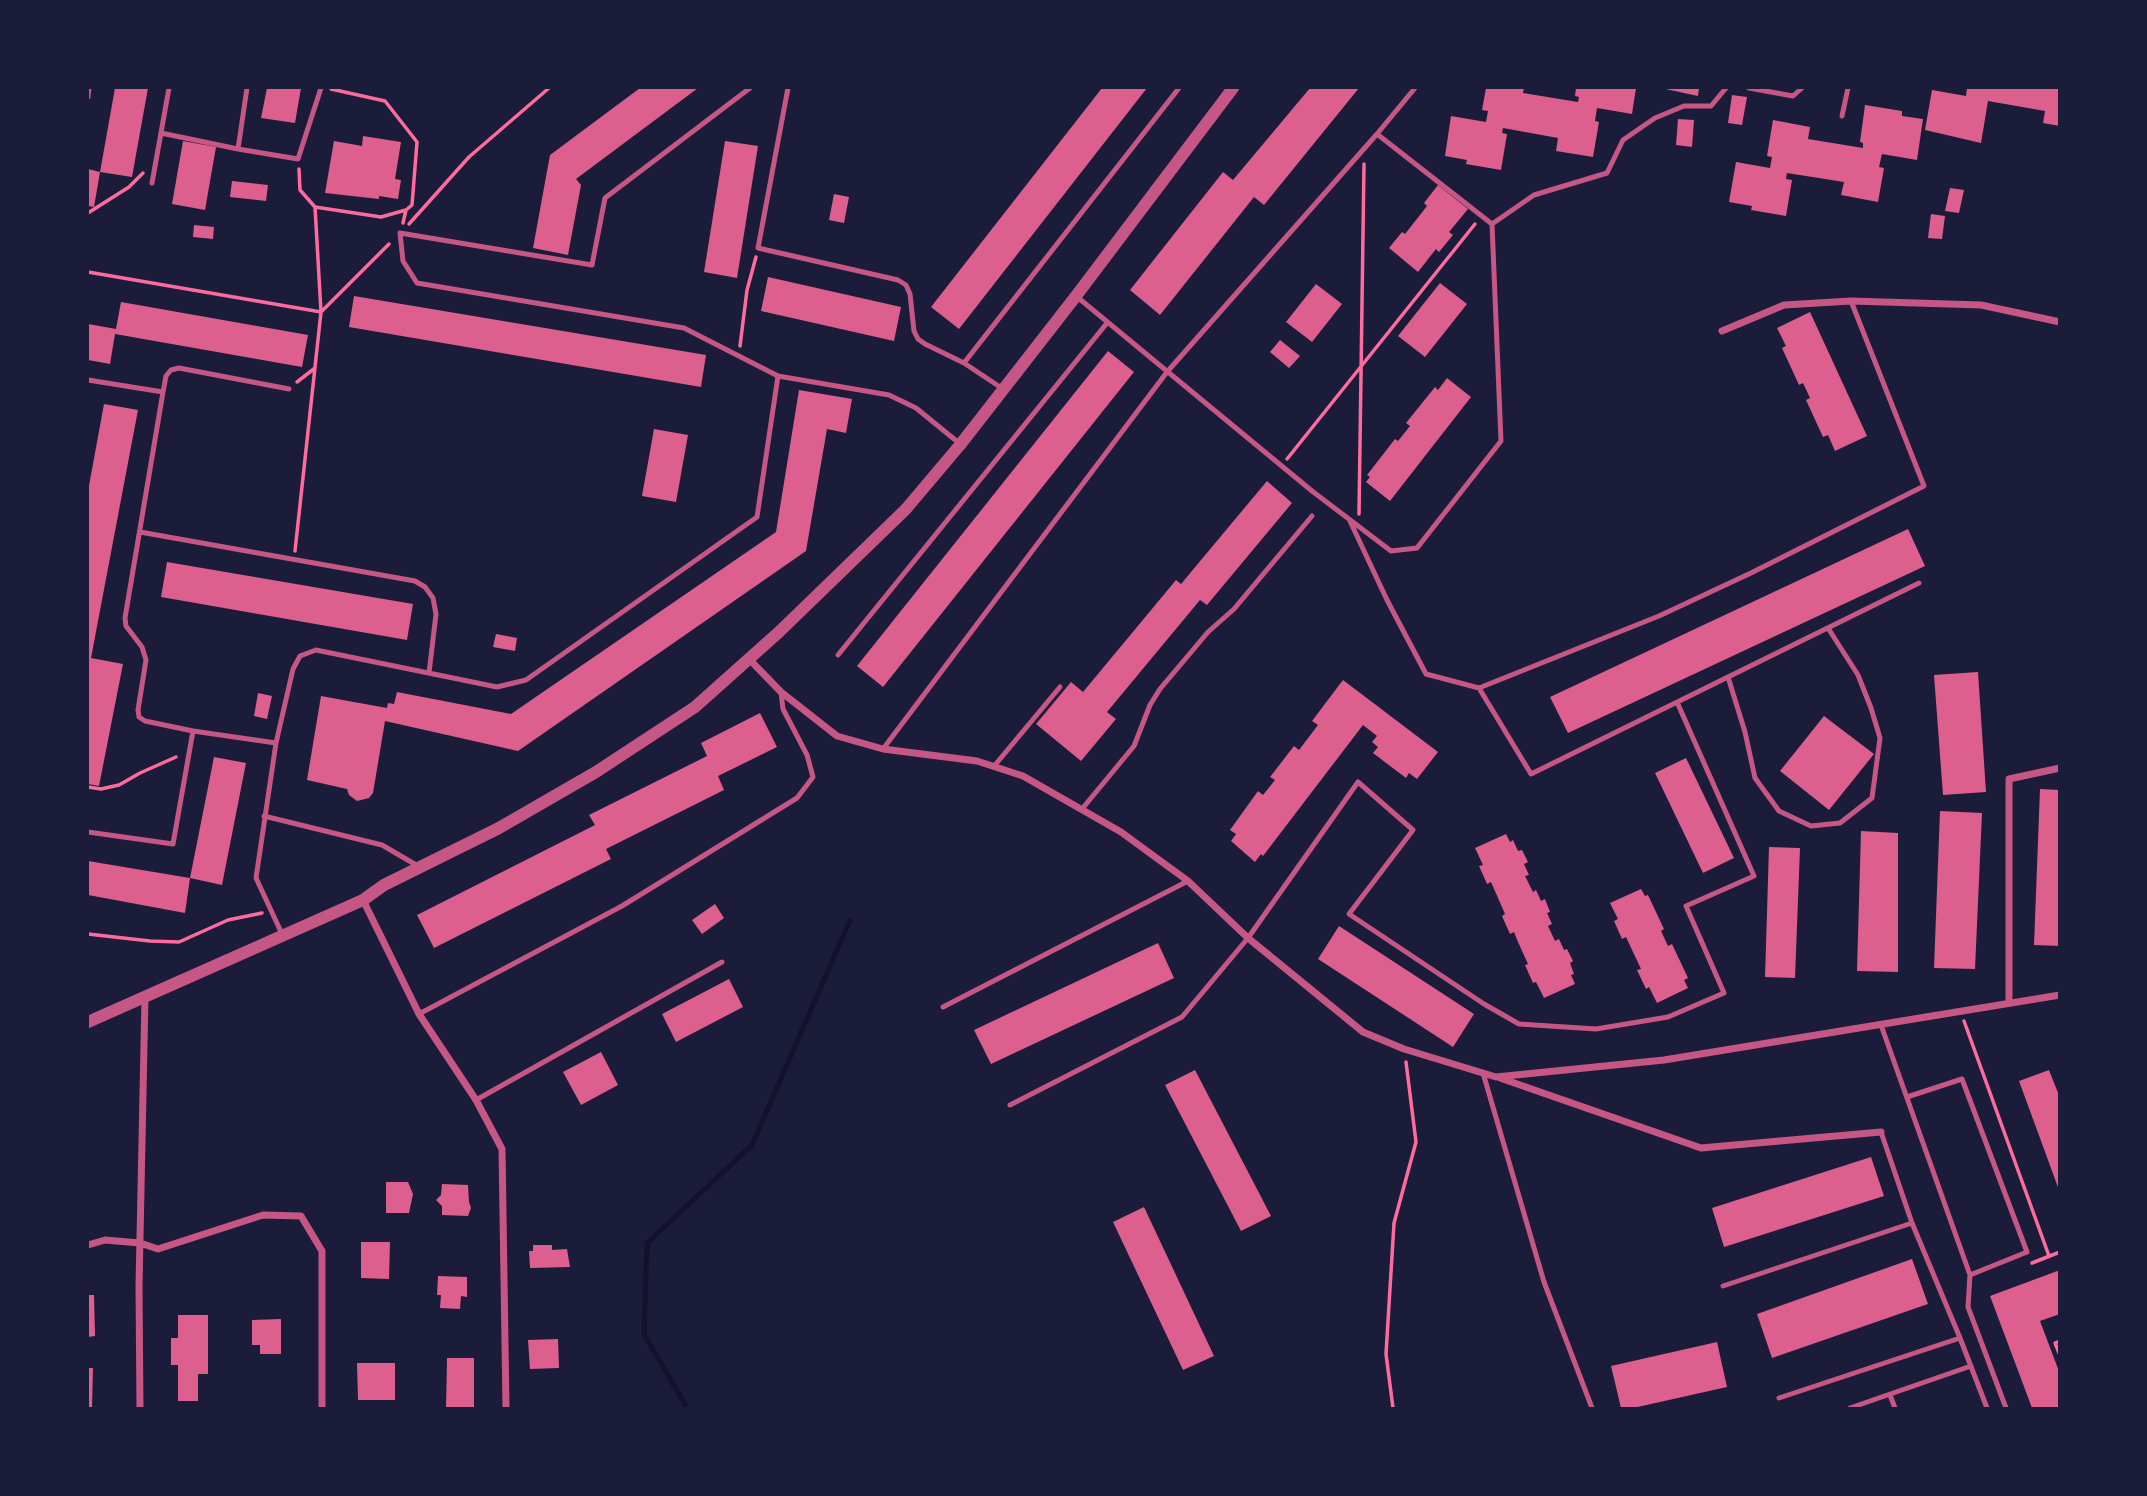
<!DOCTYPE html>
<html>
<head>
<meta charset="utf-8">
<style>
  body { margin:0 }
  #map { position:relative; width:2147px; height:1496px; overflow:hidden; background:#1b1b3a; font-family:"IBM Plex Sans",sans-serif }
  canvas { display:block }
  .frame { position:absolute; inset:0; border:89px solid #1b1b3a; pointer-events:none }
</style>
</head>
<body>
<div id="map">
<canvas width="2147" height="1496"></canvas>
<div class="frame"></div>
</div>
<script>
const g = document.querySelector('canvas').getContext('2d');
g.lineJoin = 'round';
const shape = rows => new Path2D(rows.map(r => 'M' + r).join(''));
function strokePath(path, color, width, dash) { g.strokeStyle = color; g.lineWidth = width; g.lineCap = dash ? 'butt' : 'round'; g.setLineDash(dash || []); g.stroke(path); }
function fillPath(path, color) { g.fillStyle = color; g.fill(path, 'evenodd'); }
strokePath(shape([
  [687,1408,644,1334,647,1243,752,1145,850,920]
]), '#12122b', 5);
fillPath(shape([
  [115,88,148,88,132,177,100,172],
  [267,88,301,88,295,123,261,118],
  [640,88,698,88,576,179,581,185,568,255,533,248,550,155],
  [1102,88,1147,88,959,329,931,307],
  [1310,88,1359,88,1264,205,1254,197,1160,315,1130,290,1223,172,1233,180],
  [1486,88,1524,88,1523,93,1578,102,1579,97,1575,96,1576,88,1636,88,1632,114,1597,108,1595,121,1599,122,1593,157,1556,151,1558,138,1503,128,1502,133,1507,134,1501,170,1466,164,1467,160,1445,156,1451,116,1486,122,1488,111,1482,110],
  [1661,88,1699,88,1698,96],
  [1967,88,2060,88,2060,126,2043,123,2045,111,1988,101,1981,143,1925,130,1932,90,1966,96],
  [1732,95,1747,97,1742,125,1728,123],
  [1865,105,1902,111,1902,116,1923,119,1917,160,1882,154,1879,167,1884,168,1878,202,1841,195,1844,182,1787,173,1786,179,1792,180,1786,216,1751,210,1752,206,1729,202,1736,162,1770,168,1772,157,1767,156,1773,120,1810,127,1808,139,1863,148,1863,143,1860,142],
  [1678,119,1694,120,1692,147,1676,145],
  [363,136,401,142,395,179,401,180,398,199,379,196,379,199,325,193,334,141,362,146],
  [183,141,216,147,205,210,172,204],
  [725,141,758,146,737,278,704,272],
  [88,169,100,172,94,207,88,206],
  [232,181,268,185,266,201,230,197],
  [1438,185,1468,209,1449,232,1453,235,1439,252,1436,249,1418,272,1389,248,1402,232,1405,234,1427,206,1424,203],
  [1950,188,1964,190,1959,213,1945,211],
  [834,194,849,197,844,223,829,220],
  [1931,214,1945,216,1942,239,1928,238],
  [194,225,214,227,213,239,193,237],
  [768,277,901,307,894,341,761,311],
  [1440,283,1467,304,1425,357,1398,336],
  [1316,284,1342,304,1312,342,1286,322],
  [354,296,706,355,701,387,349,327],
  [121,302,308,335,302,367,115,334,110,364,88,360,88,324,116,329],
  [1810,312,1867,436,1835,451,1828,435,1823,437,1806,400,1810,398,1803,383,1799,385,1782,348,1786,346,1777,328],
  [1280,340,1300,356,1289,368,1270,352],
  [1108,351,1134,372,883,687,857,666],
  [1447,378,1471,397,1390,501,1366,482,1370,477,1367,475,1395,439,1398,441,1410,426,1406,423,1435,387,1438,390],
  [799,390,852,399,846,433,827,429,806,551,518,751,385,721,373,793,369,798,357,801,349,795,347,789,307,780,321,696,387,708,388,703,394,704,397,692,511,714,776,532],
  [104,404,138,410,91,658,123,664,99,786,88,784,88,491],
  [654,429,688,435,676,502,642,496],
  [1267,481,1292,503,1207,605,1200,600,1107,712,1116,719,1081,761,1036,724,1071,682,1083,692,1176,580,1181,584],
  [1908,529,1925,566,1568,733,1550,697],
  [167,562,413,604,407,640,161,597],
  [496,634,517,638,515,651,493,647],
  [1978,672,1986,792,1943,795,1934,675],
  [1343,680,1438,752,1417,779,1409,773,1406,778,1373,753,1378,747,1372,742,1377,736,1363,725,1263,856,1261,854,1255,862,1231,841,1236,834,1230,830,1258,791,1263,795,1275,780,1270,777,1294,746,1299,750,1318,725,1312,721],
  [258,693,272,696,267,719,254,716],
  [760,713,777,747,718,776,724,790,606,849,611,859,434,948,417,915,595,825,589,815,707,756,701,743],
  [1824,716,1874,754,1829,810,1780,771],
  [214,757,246,763,222,885,190,878],
  [1686,758,1734,858,1703,873,1655,773],
  [2040,789,2060,790,2060,946,2034,945],
  [1940,811,1982,813,1975,969,1934,968],
  [1861,831,1898,833,1898,972,1857,971],
  [1506,834,1510,842,1513,840,1518,851,1522,850,1528,862,1524,864,1529,875,1525,876,1533,892,1536,890,1541,901,1545,899,1550,912,1547,913,1552,924,1548,926,1555,941,1559,939,1564,950,1567,949,1573,961,1570,963,1574,974,1571,975,1575,984,1544,998,1536,982,1533,983,1525,965,1528,964,1518,942,1514,932,1510,934,1502,916,1505,914,1491,882,1487,884,1479,866,1483,865,1475,848],
  [1769,847,1800,848,1795,978,1765,977],
  [88,861,190,878,185,913,88,895],
  [1641,889,1645,896,1648,895,1664,929,1661,931,1668,946,1672,944,1688,978,1684,980,1688,988,1657,1003,1649,987,1646,989,1637,970,1641,969,1626,937,1622,939,1614,921,1618,919,1610,903],
  [715,904,724,918,702,934,692,920],
  [1339,926,1474,1014,1453,1047,1318,959],
  [1158,943,1174,978,991,1064,974,1030],
  [729,979,743,1007,676,1042,662,1014],
  [601,1052,618,1085,581,1105,563,1072],
  [1195,1070,1271,1216,1241,1231,1165,1085],
  [2049,1070,2060,1098,2059,1190,2019,1081],
  [1871,1157,1884,1196,1724,1247,1712,1208],
  [386,1182,408,1182,413,1194,409,1213,386,1213],
  [442,1184,468,1185,469,1202,471,1208,468,1216,442,1215,442,1206,436,1200,441,1195],
  [1144,1207,1214,1356,1183,1370,1113,1222],
  [361,1242,390,1242,389,1279,361,1278],
  [533,1245,552,1245,552,1250,567,1249,570,1267,530,1268,529,1251,533,1251],
  [1912,1259,1928,1304,1772,1358,1757,1314],
  [2060,1270,2060,1314,2040,1321,2060,1374,2060,1408,2032,1408,1990,1296],
  [438,1276,467,1277,467,1297,461,1296,460,1309,440,1308,441,1295,437,1295],
  [88,1295,94,1295,95,1336,88,1337],
  [178,1315,208,1315,208,1374,198,1374,198,1401,178,1401,178,1365,171,1365,171,1338,178,1338],
  [281,1319,281,1354,260,1354,260,1345,252,1345,252,1320],
  [558,1339,559,1368,530,1369,528,1340],
  [1717,1342,1727,1387,1633,1408,1621,1408,1611,1366],
  [447,1358,474,1358,474,1408,446,1408],
  [357,1363,395,1363,395,1400,358,1400],
  [88,1368,93,1368,92,1408,88,1408]
]), '#dd5f8e');
strokePath(shape([
  [331,89,385,101,417,142,412,205,406,210,403,223],
  [299,169,300,190,315,207,321,312],
  [315,207,381,217,406,210],
  [88,213,129,187,143,173],
  [409,224,469,157,549,88],
  [88,272,321,312,295,551],
  [321,312,389,244],
  [740,346,747,290,756,257],
  [297,382,315,368],
  [1287,459,1475,224],
  [1359,514,1364,164],
  [88,787,101,789,119,785,140,773,176,757],
  [88,934,150,941,179,942,228,920,262,913],
  [1964,1021,2049,1256],
  [2032,1263,2060,1252],
  [2060,1341,2055,1343,2060,1355],
  [1393,1408,1386,1354,1394,1223,1416,1142,1406,1062]
]), '#ff6b9d', 3.5);
strokePath(shape([
  [247,88,238,149,298,159,321,88],
  [750,88,605,198,592,265,400,233,403,261,417,283,684,328,778,376,889,395,916,408,959,443],
  [788,88,758,248,898,280,906,285,910,294,914,331,918,339,925,344,964,363,1003,389],
  [1749,88,1793,96,1802,88],
  [88,97,89,88],
  [1842,116,1848,88],
  [161,133,238,149],
  [152,183,169,88],
  [1492,224,1534,195,1607,173,1623,140,1655,118,1684,106,1711,106,1726,88],
  [1076,296,1312,491,1391,551,1417,548,1501,441,1492,224,1377,134],
  [964,363,1179,88],
  [88,380,163,392,166,376,171,370,179,368,289,389],
  [163,392,125,618,126,626,142,647,146,660,138,710,139,717,145,721,193,731],
  [1350,521,1387,600,1426,674,1479,688,1659,616,1751,573,1924,486,1851,301],
  [140,532,415,581,425,587,433,598,436,614,429,673],
  [838,655,1107,323],
  [1728,677,1745,732,1755,778,1779,811,1811,826,1840,823,1872,798,1880,738,1871,708,1858,675,1828,628],
  [1479,688,1531,774,1919,583],
  [883,749,1167,372,1377,134,1415,88],
  [995,765,1060,687],
  [1082,809,1134,746,1150,705,1160,689,1208,632,1234,609,1312,516],
  [264,816,382,845,418,866],
  [88,832,173,844,193,731,276,743],
  [282,934,256,878,276,743,293,669,300,656,316,650,497,687,526,680,757,517,778,376],
  [943,1007,1188,881],
  [419,1014,622,906,797,798,813,777,807,755,783,709,781,692],
  [1881,1025,1970,1275,1968,1307,2006,1408],
  [1483,1073,1544,1282,1592,1408],
  [1907,1097,1962,1079,2027,1252,1970,1275],
  [476,1100,722,962],
  [1010,1105,1182,1017,1248,938,1358,782,1413,830,1349,914,1484,1004,1519,1024,1596,1029,1668,1017,1724,993,1686,906,1754,876,1677,702],
  [1723,1286,1912,1223],
  [1960,1338,1987,1408],
  [1890,1395,1895,1408],
  [1779,1398,1960,1338,1912,1223,1881,1132],
  [1850,1408,1971,1366]
]), '#c65784', 5);
strokePath(shape([
  [1722,331,1784,305,1851,301,1981,305,2060,322],
  [749,659,781,692,837,736,883,749,977,761,1023,776,1121,832,1188,881,1248,938,1363,1032,1404,1049,1496,1077,1664,1060,2060,995],
  [363,900,419,1014,476,1100,502,1149,506,1408],
  [2009,1002,2009,779,2060,768],
  [1500,1078,1701,1148,1881,1132],
  [88,1245,105,1240,140,1243,158,1249,263,1215,301,1216,322,1251,322,1408],
  [140,1408,139,1286,145,997]
]), '#c65784', 7);
strokePath(shape([
  [88,1022,363,900,384,885,499,828,596,772,695,707,779,632,906,509,960,445,1076,296,1233,88]
]), '#c65784', 12);
</script>
</body>
</html>
